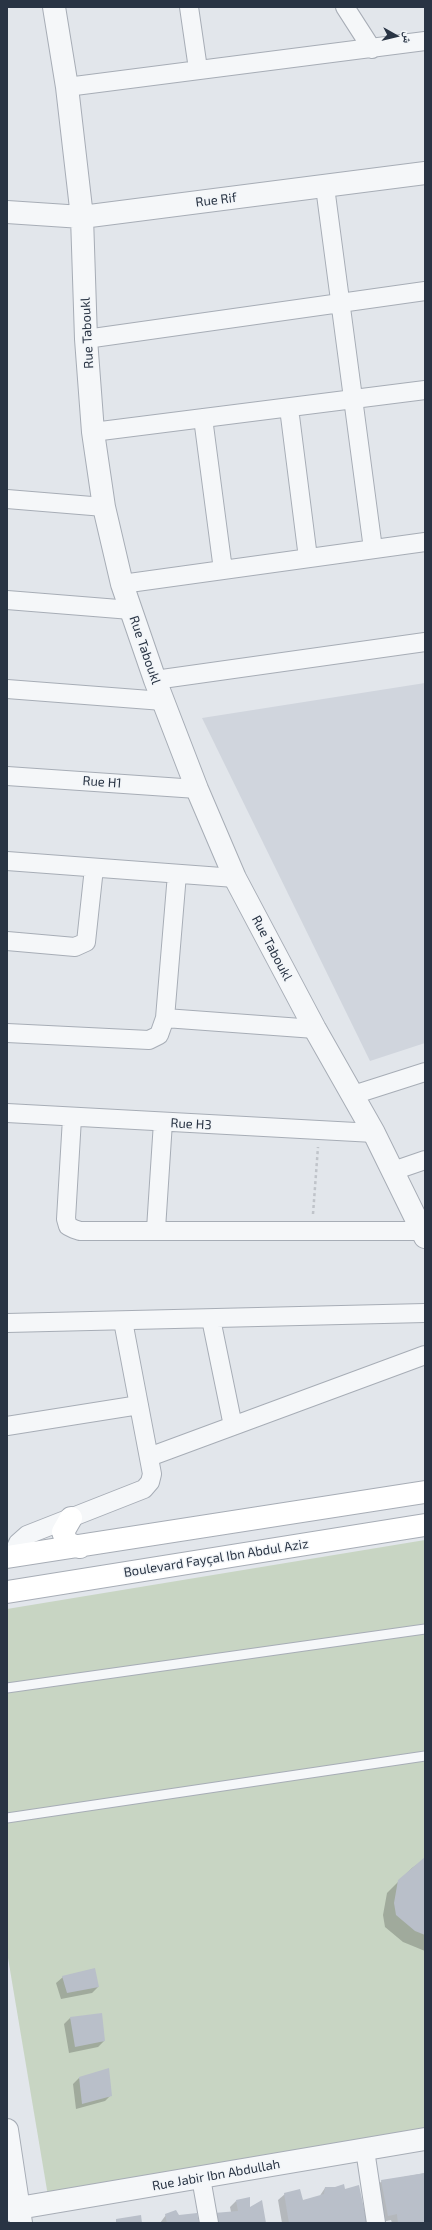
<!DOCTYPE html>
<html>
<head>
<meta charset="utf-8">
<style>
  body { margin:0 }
  #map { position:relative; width:432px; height:2230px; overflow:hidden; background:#e2e6eb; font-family:"Exo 2","Noto Naskh Arabic",sans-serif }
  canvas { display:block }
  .frame { position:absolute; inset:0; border:8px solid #293444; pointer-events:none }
  .north { position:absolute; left:376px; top:16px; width:40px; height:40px; -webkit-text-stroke:3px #f2f5f8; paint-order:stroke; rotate:98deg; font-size:11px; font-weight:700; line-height:16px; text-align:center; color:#293444 }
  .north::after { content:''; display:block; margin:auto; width:14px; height:18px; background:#293444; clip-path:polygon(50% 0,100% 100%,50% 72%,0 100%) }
</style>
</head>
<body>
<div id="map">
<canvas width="432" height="2230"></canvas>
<div class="frame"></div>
<div class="north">ش</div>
</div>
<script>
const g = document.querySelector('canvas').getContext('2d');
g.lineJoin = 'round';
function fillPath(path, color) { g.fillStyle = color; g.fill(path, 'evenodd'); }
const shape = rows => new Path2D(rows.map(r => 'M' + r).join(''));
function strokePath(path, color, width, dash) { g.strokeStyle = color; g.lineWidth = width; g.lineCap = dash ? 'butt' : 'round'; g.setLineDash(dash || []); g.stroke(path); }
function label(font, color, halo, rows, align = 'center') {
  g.font = font + ' "Exo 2",sans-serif'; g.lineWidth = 3; g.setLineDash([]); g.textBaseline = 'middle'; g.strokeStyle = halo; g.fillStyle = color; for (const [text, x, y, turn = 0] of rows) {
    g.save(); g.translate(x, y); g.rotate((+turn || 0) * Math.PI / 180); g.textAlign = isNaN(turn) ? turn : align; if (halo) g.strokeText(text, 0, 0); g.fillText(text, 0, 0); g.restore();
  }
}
fillPath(shape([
  [425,683,425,1043,370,1061,202,718]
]), '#d0d5dd');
fillPath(shape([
  [425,1540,425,2135,48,2196,7,1952,7,1609]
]), '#c8d5c3');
fillPath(shape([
  [425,1859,425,1951,403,1942,385,1927,383,1915,387,1893,412,1868],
  [63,1977,98,1987,92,1993,61,1999,56,1983],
  [70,2018,104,2041,98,2047,69,2053,64,2024],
  [79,2078,111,2095,105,2101,76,2109,73,2084],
  [425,2173,425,2223,392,2223,391,2220,382,2222,375,2187,382,2181],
  [325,2188,345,2191,366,2223,282,2223,278,2200,285,2194,303,2201,319,2197],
  [236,2201,249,2209,265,2223,231,2212,230,2207],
  [166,2215,178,2216,199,2223,160,2223]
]), '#0003');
fillPath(shape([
  [425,1857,425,1935,415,1931,396,1915,394,1903,398,1880],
  [95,1968,99,1987,67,1993,62,1976],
  [102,2013,105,2041,75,2047,70,2017],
  [109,2068,112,2096,82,2104,79,2077],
  [425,2173,425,2223,398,2223,397,2214,388,2216,381,2180],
  [344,2184,345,2189,359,2185,367,2223,289,2223,284,2193,300,2189,303,2200,324,2194,325,2187,335,2187],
  [250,2197,250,2207,262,2200,266,2223,217,2223,214,2213,238,2211,236,2200],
  [176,2210,179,2215,197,2213,199,2223,167,2223,165,2214],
  [141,2215,142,2223,116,2223,116,2219]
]), '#b9bfc9');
const service = shape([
  [7,1688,425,1629],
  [7,1818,425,1756]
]);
const minor = shape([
  [189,7,198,69],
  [345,7,372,49],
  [67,87,425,41],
  [325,187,373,549],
  [86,339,425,291],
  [289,408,308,558],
  [203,418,223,570],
  [93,432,425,390],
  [7,499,104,507],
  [122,584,425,542],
  [7,600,131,610],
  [155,680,425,642],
  [7,689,163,701],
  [7,776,197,789],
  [7,861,235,878],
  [7,941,75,947,86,942,94,868],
  [165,1018,315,1029],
  [7,1033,149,1040,159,1035,165,1018,177,874],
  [353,1095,425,1072],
  [7,1113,374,1133],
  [72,1118,66,1219,68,1226,74,1229,80,1231,422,1231],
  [393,1171,425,1160],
  [156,1229,163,1122],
  [211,1319,233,1426],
  [7,1323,425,1313],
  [7,1426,139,1405],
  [149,1457,425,1355],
  [12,1556,18,1543,27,1535,144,1489,150,1482,152,1474,123,1321],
  [365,2150,376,2223],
  [201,2178,209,2223]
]);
const tertiary = shape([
  [54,7,67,87,82,217,86,339,93,432,104,507,122,584,155,680,197,789,235,878,315,1029,374,1133,425,1237],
  [7,212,82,217,425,173],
  [7,2130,21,2223],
  [7,2210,425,2139]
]);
const secondary = shape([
  [71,1518,63,1532,66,1540,68,1544,80,1547],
  [7,1557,425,1492],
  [7,1592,425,1525]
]);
strokePath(service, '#a7adb6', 11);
strokePath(minor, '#a7adb6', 20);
strokePath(tertiary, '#a7adb6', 24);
strokePath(secondary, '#a7adb6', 24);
strokePath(shape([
  [313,1214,318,1147]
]), '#c0c4ca', 2.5, [3, 3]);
strokePath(service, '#f5f7f9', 9);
strokePath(minor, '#f5f7f9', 18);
strokePath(tertiary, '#f5f7f9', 22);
strokePath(secondary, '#fff', 22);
label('13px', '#293444', '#f2f5f8', [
  ["Rue Rif",216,200,-7],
  ["Rue Taboukl",87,333,-93],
  ["Rue Taboukl",145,650,71],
  ["Rue H1",102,782,4],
  ["Rue Taboukl",272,948,62],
  ["Rue H3",191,1124,3],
  ["Boulevard Fayçal Ibn Abdul Aziz",216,1558,-9],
  ["Rue Jabir Ibn Abdullah",216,2175,-10]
]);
</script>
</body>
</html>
